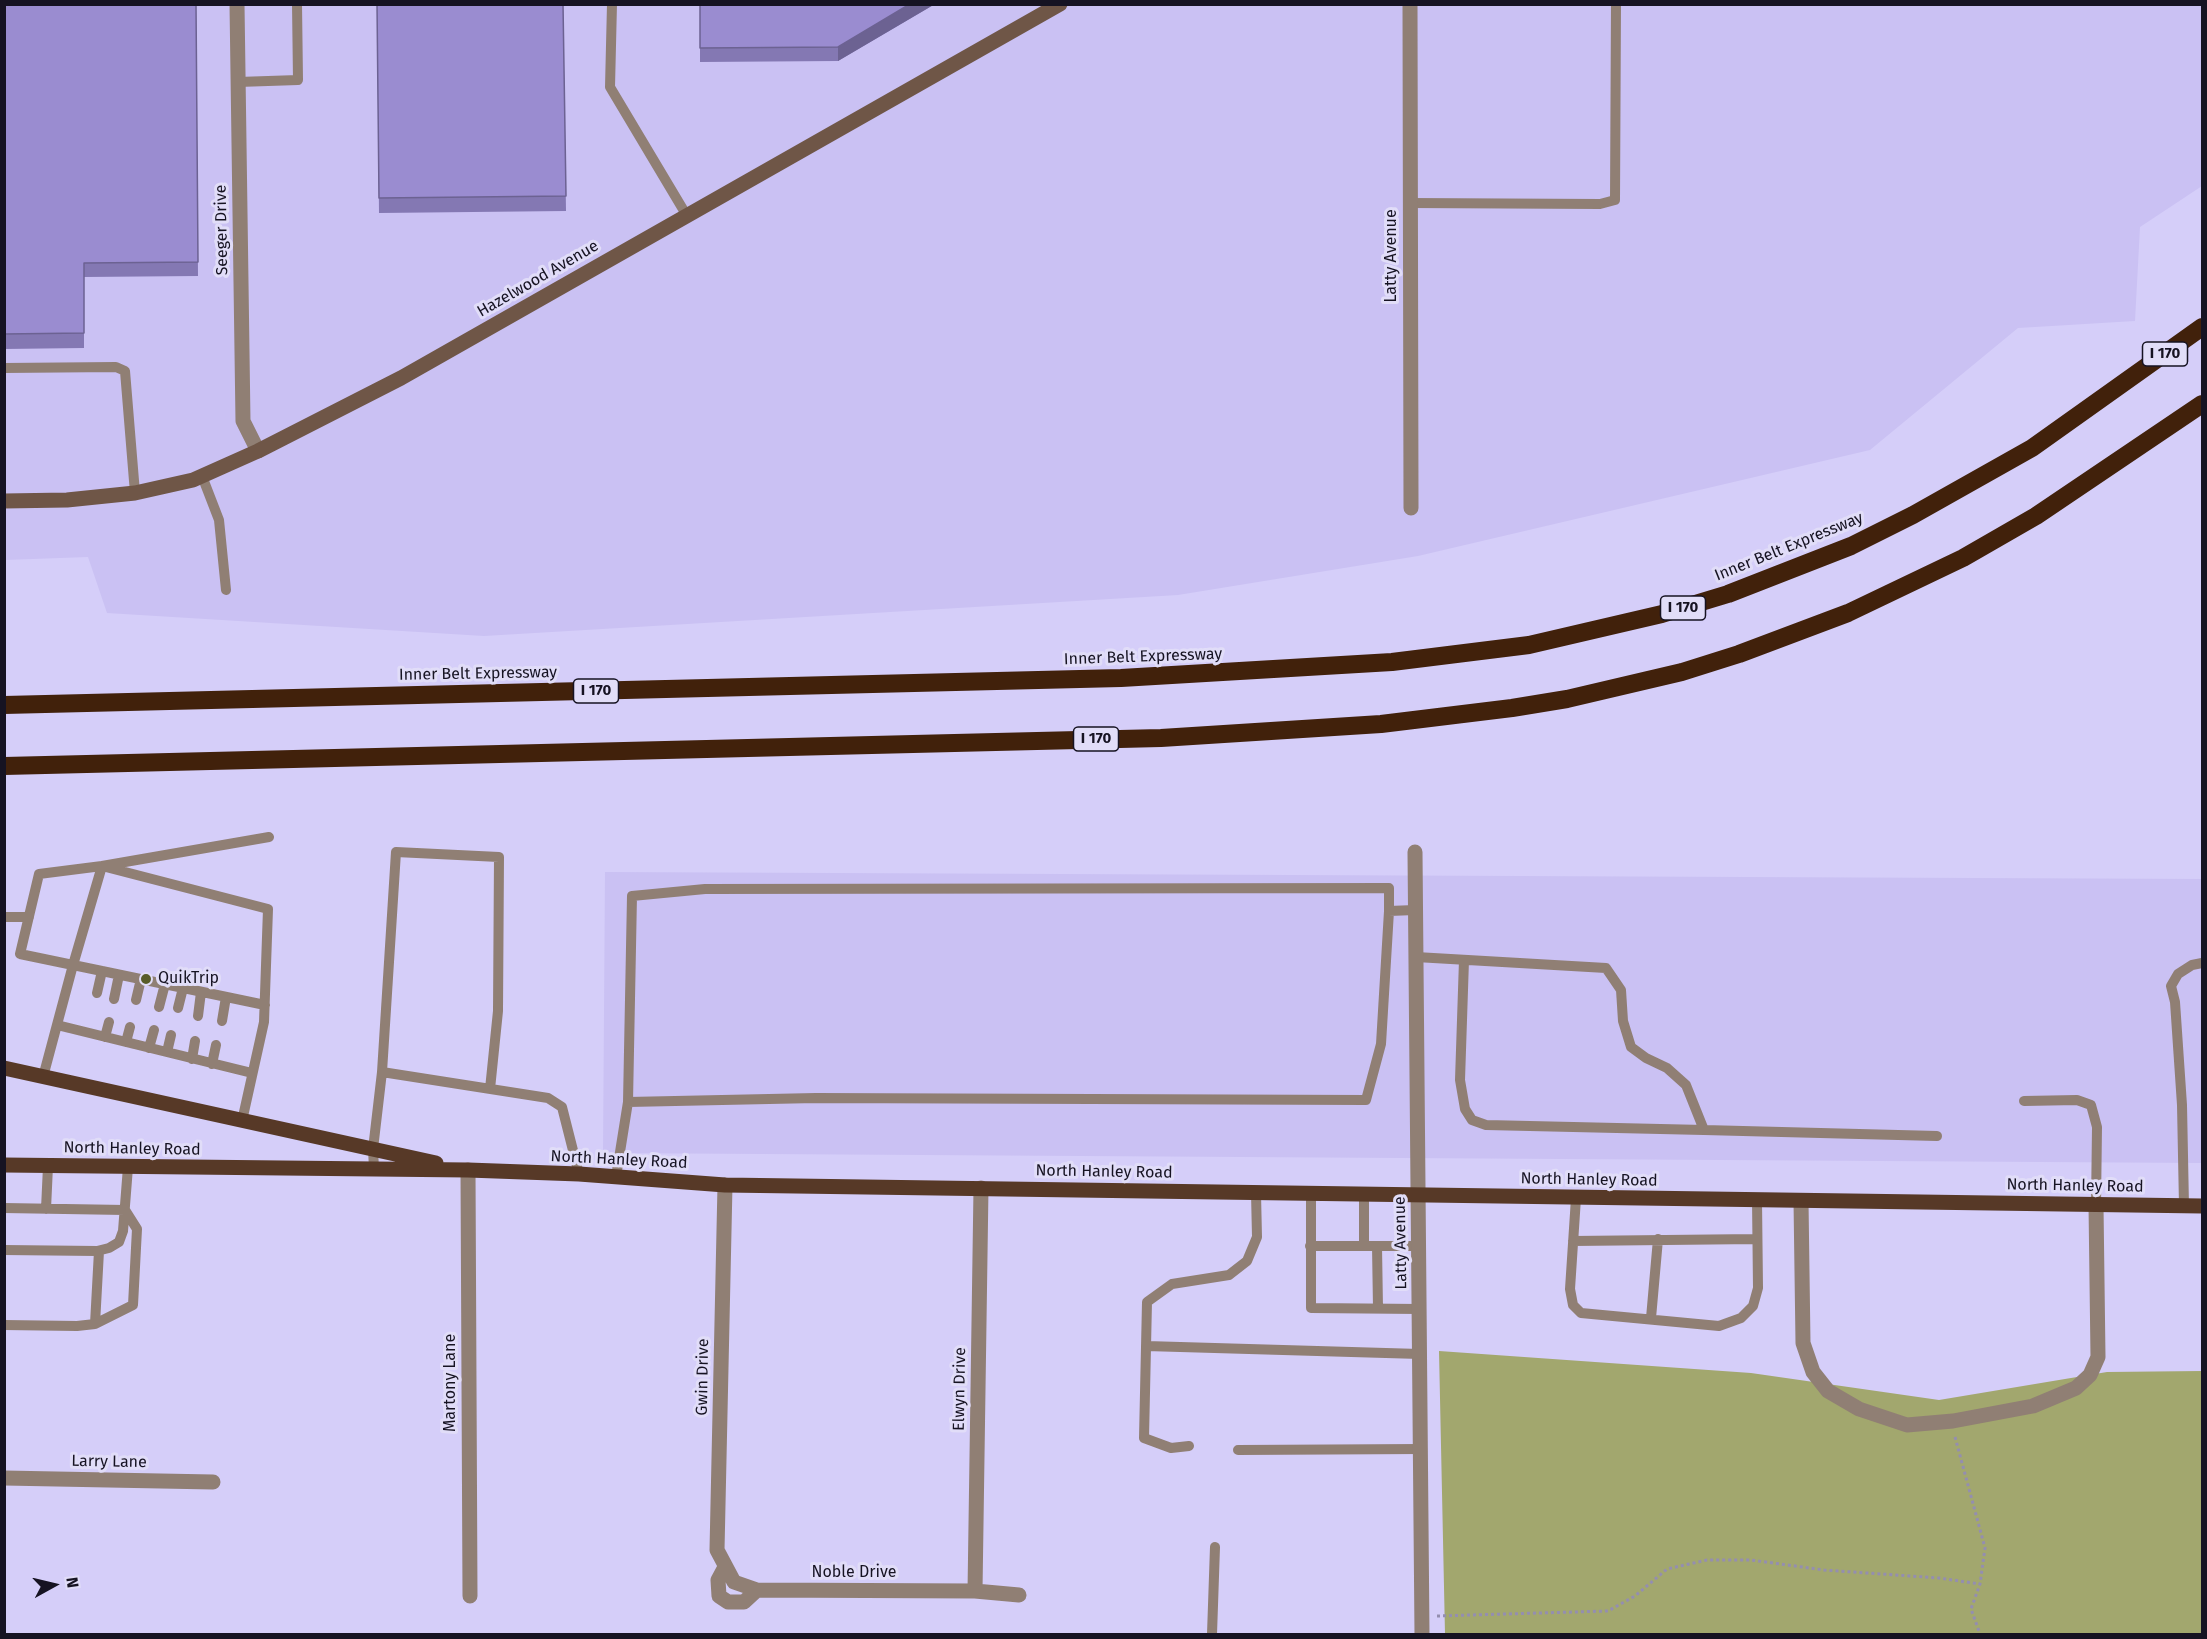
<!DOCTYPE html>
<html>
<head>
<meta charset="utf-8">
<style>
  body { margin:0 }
  #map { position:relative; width:2207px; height:1639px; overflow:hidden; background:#d5cef9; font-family:"Fira Sans",sans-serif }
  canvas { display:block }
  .frame { position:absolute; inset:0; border:6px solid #161322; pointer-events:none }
  .north { position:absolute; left:24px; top:1555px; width:60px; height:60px; -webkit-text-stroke:4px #e1ddf8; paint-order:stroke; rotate:82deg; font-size:16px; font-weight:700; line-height:24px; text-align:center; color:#161322 }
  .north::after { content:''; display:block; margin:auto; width:21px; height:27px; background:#161322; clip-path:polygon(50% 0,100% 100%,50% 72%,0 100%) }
</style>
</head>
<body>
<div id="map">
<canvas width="2207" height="1639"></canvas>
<div class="frame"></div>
<div class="north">N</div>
</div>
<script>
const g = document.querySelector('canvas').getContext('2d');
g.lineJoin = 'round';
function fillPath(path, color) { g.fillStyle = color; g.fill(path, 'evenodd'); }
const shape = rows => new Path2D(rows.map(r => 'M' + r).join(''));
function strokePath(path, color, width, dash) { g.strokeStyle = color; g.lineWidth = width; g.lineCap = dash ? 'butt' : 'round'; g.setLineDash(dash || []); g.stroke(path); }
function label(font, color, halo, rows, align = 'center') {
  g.font = font + ' "Fira Sans",sans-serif'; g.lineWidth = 6; g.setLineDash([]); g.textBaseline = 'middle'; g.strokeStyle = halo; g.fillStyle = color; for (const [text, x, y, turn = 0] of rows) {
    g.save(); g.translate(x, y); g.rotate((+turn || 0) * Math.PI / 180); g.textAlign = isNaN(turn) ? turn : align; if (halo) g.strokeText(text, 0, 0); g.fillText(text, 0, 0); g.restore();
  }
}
fillPath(shape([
  [4,5,2202,5,2202,186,2140,227,2135,321,2018,328,1870,450,1418,556,1178,595,484,636,107,613,88,557,5,560],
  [605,872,2202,879,2202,1163,603,1153]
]), '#cac1f3');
fillPath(shape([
  [1439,1351,1751,1373,1939,1400,2107,1372,2202,1371,2202,1634,1445,1634]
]), '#a2a76e');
strokePath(shape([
  [1955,1437,1985,1548,1980,1584,1971,1609,1980,1634],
  [1437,1616,1608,1611,1635,1596,1667,1569,1707,1560,1751,1560,1824,1570,1939,1578,1980,1584]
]), '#948eb0', 3, [3, 3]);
strokePath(shape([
  [612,4,610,87,687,216],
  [238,82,298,80,297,4],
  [1410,203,1600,204,1615,200,1616,4],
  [4,368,116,367,125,371,135,493],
  [202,476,219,520,226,590],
  [4,917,29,917],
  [1416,957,1606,968,1621,990,1623,1021,1631,1047,1646,1058,1667,1068,1686,1085,1704,1130,1937,1136],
  [1464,960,1460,1080,1465,1109,1472,1120,1486,1125,1704,1130],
  [97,993,102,971],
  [114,999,119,975],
  [136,1000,141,979],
  [159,1007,165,984],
  [178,1008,183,988],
  [198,1016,201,992],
  [222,1021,226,997],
  [57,1025,252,1073],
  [105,1037,109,1022],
  [126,1042,130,1027],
  [149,1048,154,1030],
  [167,1052,171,1035],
  [192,1059,195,1041],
  [212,1064,216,1045],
  [382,1072,396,852,499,857,498,1011,490,1089],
  [43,1077,73,965,102,866,39,874,20,954,73,965,102,971,265,1005],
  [2024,1101,2077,1100,2091,1105,2097,1127,2096,1205],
  [628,1102,632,896,705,889,1389,888,1389,911],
  [242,1121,264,1022,268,909,102,866,269,837],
  [374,1169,373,1149,382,1072,548,1098,562,1107,579,1174],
  [616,1177,628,1102,816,1098,1366,1100,1381,1044,1389,911,1415,910],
  [1311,1194,1311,1308,1419,1309],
  [1364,1195,1364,1246],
  [1576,1198,1570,1289,1573,1305,1581,1313,1719,1326,1741,1318,1753,1306,1758,1288,1757,1200],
  [2184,1206,2182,1105,2175,1002,2171,986,2178,974,2192,965,2202,963],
  [4,1208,125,1210,137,1229,133,1305,95,1324,77,1326,4,1325],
  [46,1209,48,1166],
  [1573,1241,1757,1239],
  [1310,1246,1419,1246],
  [1377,1246,1378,1308],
  [4,1250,97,1251,109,1248,119,1242,123,1231,128,1167],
  [1651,1318,1658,1239],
  [95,1324,99,1251],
  [1146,1346,1420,1354],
  [1189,1446,1171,1448,1144,1438,1147,1302,1172,1284,1229,1275,1247,1261,1257,1237,1256,1193],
  [1238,1450,1421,1449],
  [1212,1634,1215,1547]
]), '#907f74', 10);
strokePath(shape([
  [237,4,243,421,258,451],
  [1410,4,1411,508],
  [1415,852,1422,1634],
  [468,1170,470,1596],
  [725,1185,717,1550,734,1582,757,1590,975,1591,1019,1595],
  [1801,1201,1803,1343,1813,1372,1828,1391,1859,1409,1907,1425,1953,1421,2033,1406,2076,1388,2090,1375,2098,1357,2096,1205],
  [4,1478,213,1482],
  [725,1567,718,1580,719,1596,728,1602,744,1602,757,1590],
  [975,1591,981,1188]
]), '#907f74', 15);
strokePath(shape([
  [4,501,67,500,135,493,193,480,258,451,401,378,1060,4]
]), '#6f5647', 15);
strokePath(shape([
  [4,1068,436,1163],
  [4,1165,468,1170,579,1174,725,1185,2202,1206]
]), '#573927', 15);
strokePath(shape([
  [4,705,1121,678,1392,662,1529,645,1662,614,1728,594,1851,546,1913,515,2032,448,2202,327],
  [4,766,1161,738,1381,724,1512,708,1567,699,1682,672,1739,654,1848,613,1963,558,2036,516,2202,404]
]), '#41210b', 18);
fillPath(shape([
  [4,4,196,4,198,276,84,277,84,348,4,349],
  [377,4,563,4,566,211,379,213],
  [700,4,935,4,838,61,700,62]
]), '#8478b3');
fillPath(shape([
  [910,4,935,4,838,61,838,47]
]), '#6c6292');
const building = shape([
  [4,4,196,4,198,262,84,263,84,333,4,334,4,4],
  [377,4,563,4,566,196,379,198,377,4],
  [700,4,910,4,838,47,700,48,700,4]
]);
fillPath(building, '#9a8cd0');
strokePath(building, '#6c6292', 1.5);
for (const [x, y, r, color] of [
  [146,979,6,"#585c29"]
]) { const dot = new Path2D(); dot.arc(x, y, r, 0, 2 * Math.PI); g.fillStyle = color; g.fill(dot); strokePath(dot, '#e1ddf8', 2); }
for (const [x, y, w] of [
  [2165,354,45],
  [1683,608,45],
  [596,691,45],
  [1096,739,45]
]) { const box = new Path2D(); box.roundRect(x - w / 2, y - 12, w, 24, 4.5); g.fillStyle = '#e1ddf8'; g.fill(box); strokePath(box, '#161322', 1.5); }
label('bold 15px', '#161322', null, [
  ["I 170",2165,354],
  ["I 170",1683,608],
  ["I 170",596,691],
  ["I 170",1096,739]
]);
label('16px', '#161322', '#e1ddf8', [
  ["Seeger Drive",222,230,-91],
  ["Latty Avenue",1392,256,-90],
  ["Hazelwood Avenue",538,279,-30],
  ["Inner Belt Expressway",1789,547,-22],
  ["Inner Belt Expressway",1143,657,-2],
  ["Inner Belt Expressway",478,674,-1],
  ["North Hanley Road",132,1149,1],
  ["North Hanley Road",619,1160,3],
  ["North Hanley Road",1104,1172,1],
  ["North Hanley Road",1589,1180,1],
  ["North Hanley Road",2075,1186,1],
  ["Latty Avenue",1401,1243,-91],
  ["Gwin Drive",703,1377,-89],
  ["Martony Lane",451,1383,-90],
  ["Elwyn Drive",960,1389,-89],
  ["Larry Lane",109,1462,1],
  ["Noble Drive",854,1573]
]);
label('16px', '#161322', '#e1ddf8', [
  ["QuikTrip",158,979]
], 'left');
</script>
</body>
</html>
